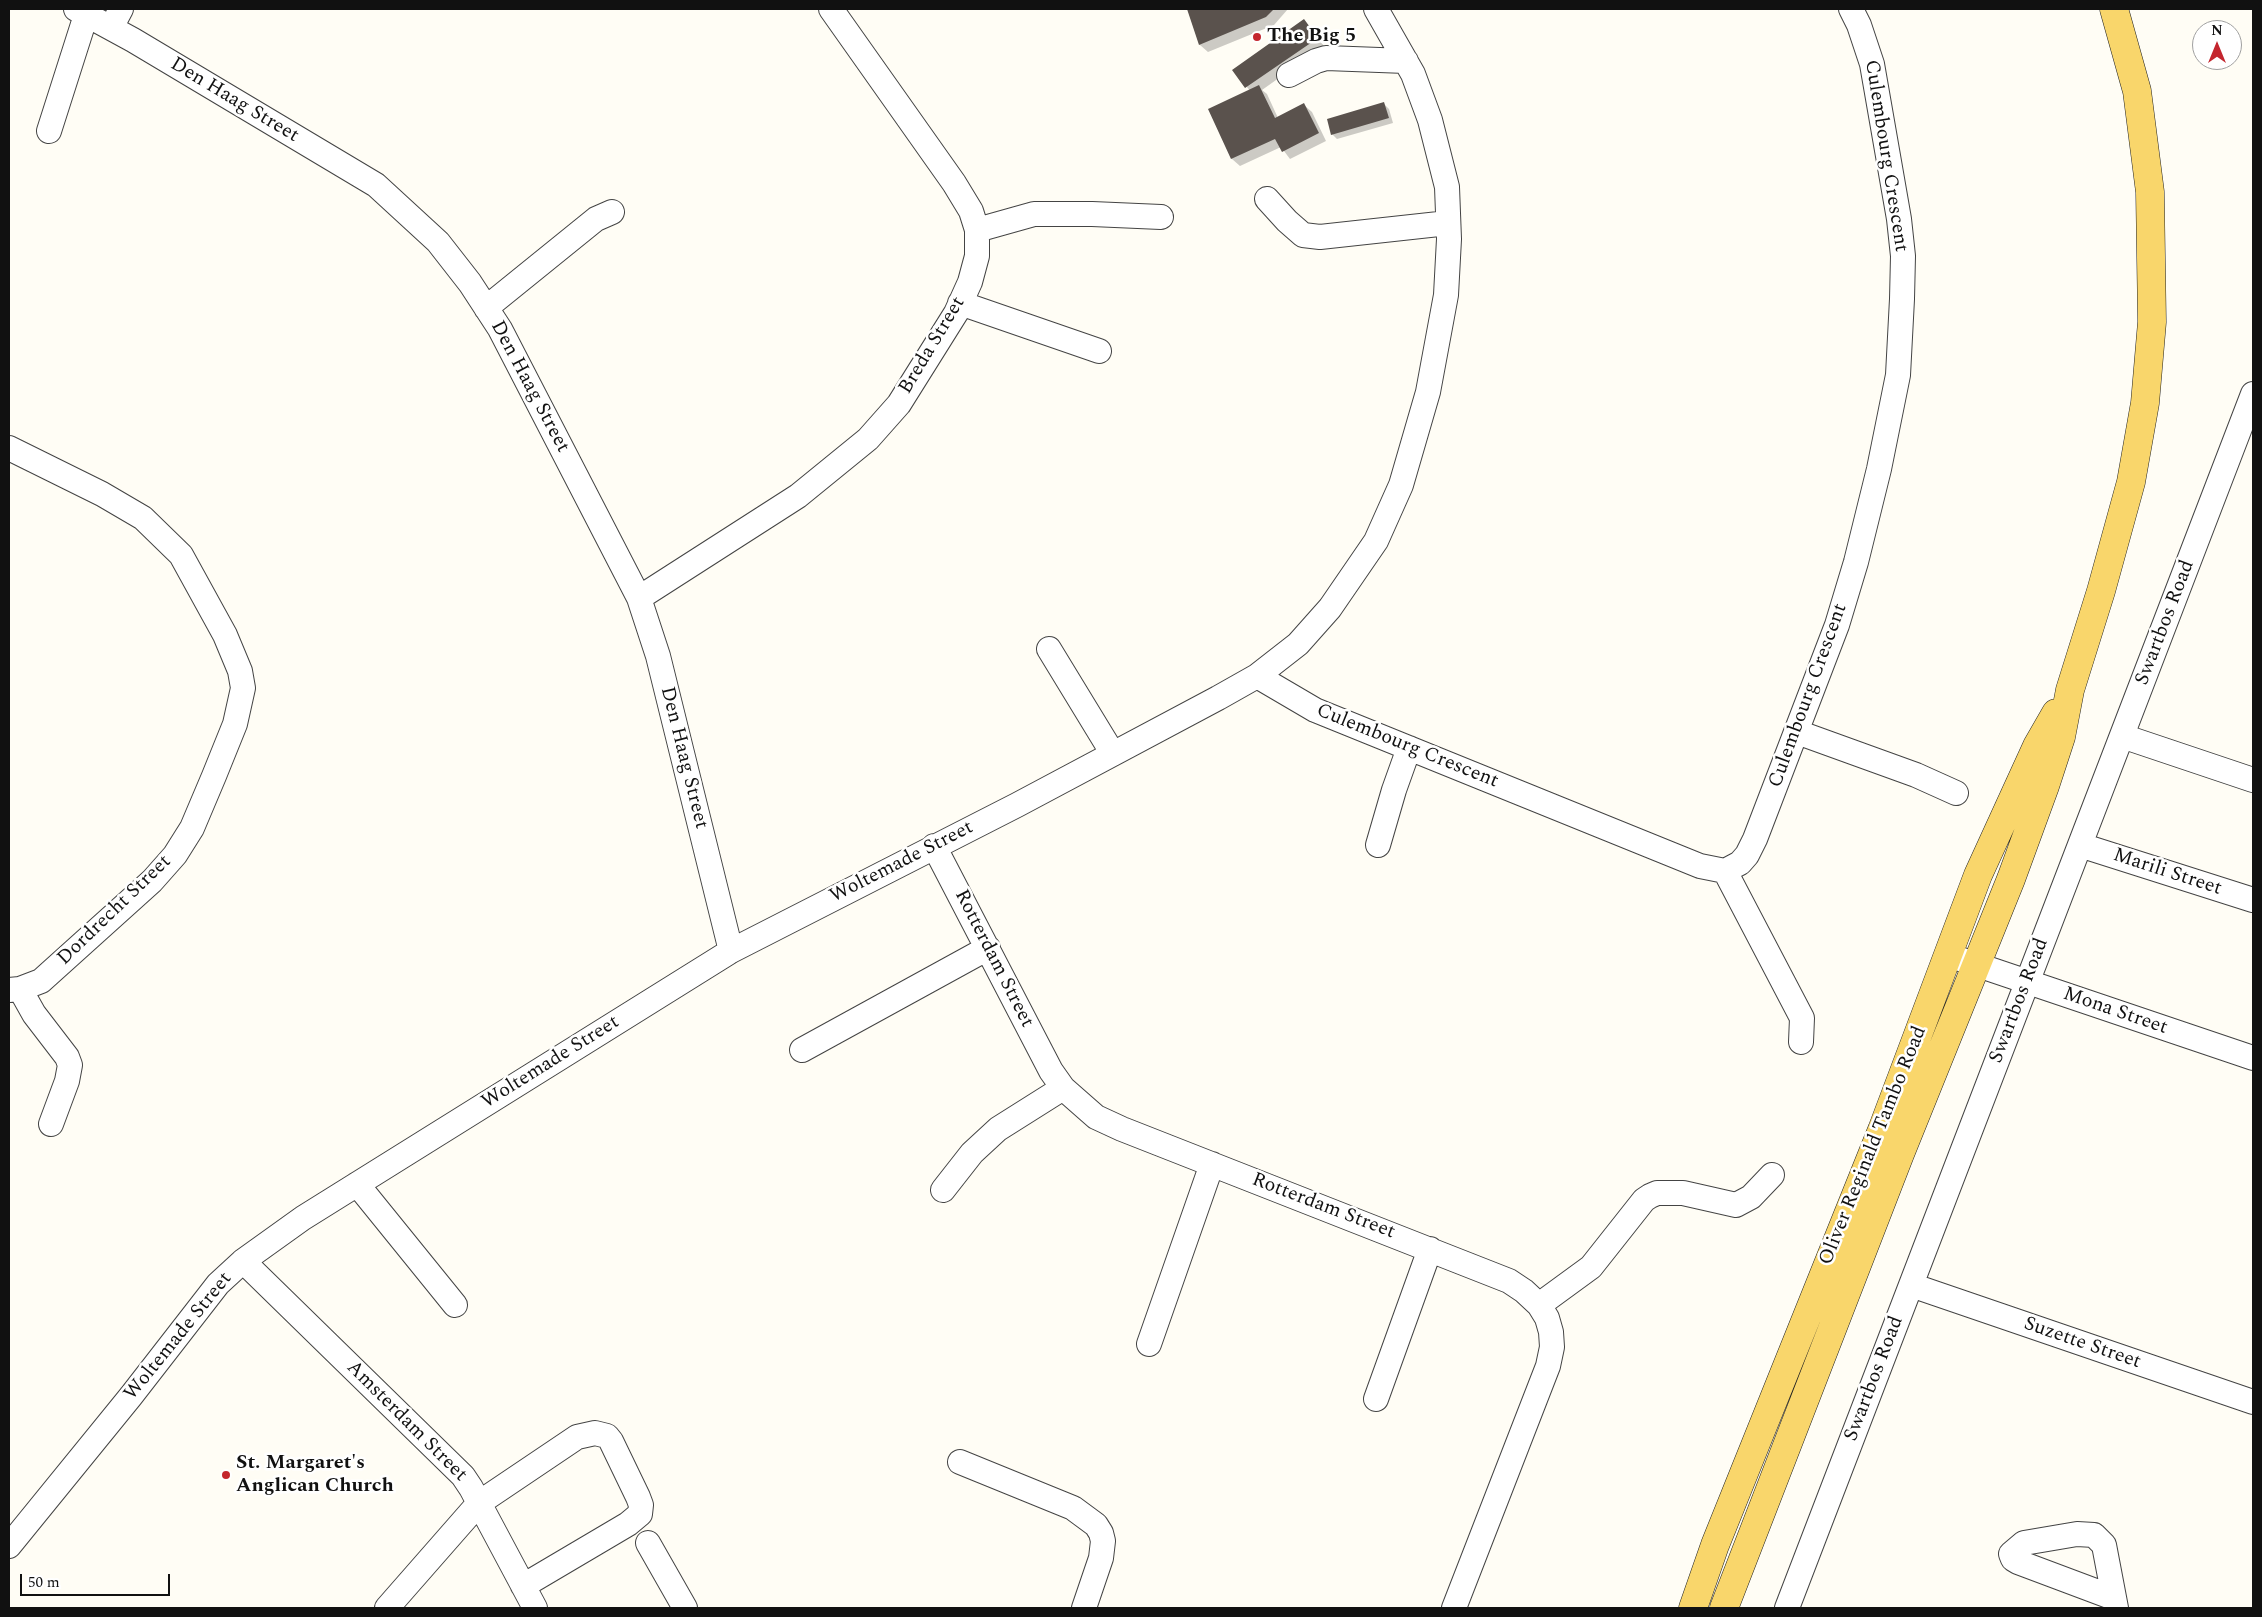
<!DOCTYPE html>
<html>
<head>
<meta charset="utf-8">
<style>
  body { margin:0 }
  #map { position:relative; width:2262px; height:1617px; overflow:hidden; background:#fffdf5; font-family:Spectral,serif }
  canvas { display:block }
  .frame { position:absolute; inset:0; border:10px solid #111; pointer-events:none }
  .north { position:absolute; left:2192px; top:20px; width:50px; height:50px; box-sizing:border-box; background:#fff; border:1px solid #a0a0a0; border-radius:50%; rotate:0deg; font-size:14px; font-weight:700; line-height:20px; text-align:center; color:#111 }
  .north::after { content:''; display:block; margin:auto; width:18px; height:22px; background:#c4262e; clip-path:polygon(50% 0,100% 100%,50% 72%,0 100%) }
  .scale { position:absolute; left:20px; top:1574px; width:150px; height:22px; box-sizing:border-box; border:2px solid #111; border-top:0; padding-left:6px; font-size:15px; line-height:18px; white-space:nowrap; color:#111; -webkit-text-stroke:4px #fff; paint-order:stroke }
</style>
</head>
<body>
<div id="map">
<canvas width="2262" height="1617"></canvas>
<div class="frame"></div>
<div class="north">N</div>
<div class="scale">50 m</div>
</div>
<script>
const g = document.querySelector('canvas').getContext('2d');
g.lineJoin = 'round';
function fillPath(path, color) { g.fillStyle = color; g.fill(path, 'evenodd'); }
const shape = rows => new Path2D(rows.map(r => 'M' + r).join(''));
function strokePath(path, color, width, dash) { g.strokeStyle = color; g.lineWidth = width; g.lineCap = dash ? 'butt' : 'round'; g.setLineDash(dash || []); g.stroke(path); }
function label(font, color, halo, rows, align = 'center') {
  g.font = font + ' Spectral,serif'; g.lineWidth = 5; g.setLineDash([]); g.textBaseline = 'middle'; g.strokeStyle = halo; g.fillStyle = color; for (const [text, x, y, turn = 0] of rows) {
    g.save(); g.translate(x, y); g.rotate((+turn || 0) * Math.PI / 180); g.textAlign = isNaN(turn) ? turn : align; if (halo) g.strokeText(text, 0, 0); g.fillText(text, 0, 0); g.restore();
  }
}
fillPath(shape([
  [1189,9,1288,9,1274,25,1208,52,1200,45],
  [1304,21,1324,46,1262,90,1267,94,1278,118,1304,105,1312,112,1326,141,1290,159,1281,147,1240,166,1232,159,1209,110,1250,91,1234,70],
  [1384,104,1389,109,1393,123,1337,139,1332,134]
]), '#0003');
fillPath(shape([
  [1187,9,1274,9,1266,17,1199,45],
  [1304,19,1318,38,1245,88,1232,70],
  [1259,85,1275,118,1304,103,1319,133,1282,152,1275,139,1231,159,1208,109],
  [1384,102,1389,118,1331,135,1327,119]
]), '#5a524d');
const minor = shape([
  [76,9,133,40,376,185,438,242,470,283,500,329,639,598,658,656,731,951],
  [111,28,121,9],
  [1289,75,1316,61,1326,58,1406,61],
  [49,131,86,15],
  [1267,199,1287,221,1303,235,1320,237,1448,223],
  [977,230,1034,214,1092,214,1161,217],
  [960,303,1099,351],
  [486,308,596,219,612,212],
  [9,448,102,494,143,518,181,555,225,635,240,671,243,688,235,724,214,776,192,828,175,855,152,881,41,981,20,989,9,990],
  [639,598,798,496,868,439,899,404,956,313,970,282,977,256,977,230,971,211,954,183,831,9],
  [1049,649,1113,754],
  [1257,676,1315,710,1700,866,1725,871,1740,863,1747,855,1755,839,1837,625,1856,562,1879,469,1898,375,1902,299,1903,256,1899,219,1872,64,1859,25,1851,9],
  [1797,732,1916,775,1956,793],
  [2122,736,2253,780],
  [1378,845,1394,790,1409,748],
  [2080,845,2253,900],
  [934,846,1051,1071,1063,1088,1096,1117,1122,1129,1509,1281,1524,1291,1539,1305,1547,1318,1551,1332,1552,1347,1548,1366,1454,1608],
  [1725,871,1802,1018,1801,1042],
  [1948,955,2253,1058],
  [20,989,34,1014,67,1057,70,1065,67,1081,51,1124],
  [802,1050,988,948],
  [357,1184,455,1305],
  [943,1190,972,1153,998,1129,1063,1088],
  [243,1261,463,1476,471,1488,535,1608],
  [1911,1285,2253,1402],
  [1539,1305,1591,1267,1644,1200,1650,1196,1657,1193,1683,1193,1736,1205,1751,1197,1772,1175],
  [1149,1344,1212,1164],
  [1376,1399,1430,1249],
  [960,1462,1073,1508,1096,1525,1101,1533,1103,1541,1101,1558,1084,1608],
  [648,1543,685,1608],
  [9,1546,131,1396,218,1284,243,1261,303,1218,731,951,1017,805,1218,698,1257,676,1298,644,1330,608,1376,541,1401,485,1428,392,1446,295,1449,239,1447,187,1430,120,1413,74,1376,9],
  [2114,1598,2018,1562,2013,1559,2011,1554,2024,1543,2077,1534,2094,1535,2104,1545,2116,1608],
  [387,1608,479,1503,577,1437,595,1433,607,1436,611,1441,638,1497,641,1505,640,1514,628,1524,523,1586],
  [1787,1608,2253,394]
]);
const major = shape([
  [1693,1608,1715,1545,1882,1130,1978,875,2037,746,2056,713],
  [1724,1608,1900,1154,2011,879,2045,786,2061,737,2070,690,2101,591,2131,482,2145,403,2152,322,2150,192,2137,91,2114,9]
]);
strokePath(minor, '#444', 26);
strokePath(major, '#222', 29);
strokePath(minor, '#fff', 24);
strokePath(major, '#f9d66b', 28);
for (const [x, y, r, color] of [
  [1257,37,5,"#c4262e"],
  [226,1475,5,"#c4262e"]
]) { const dot = new Path2D(); dot.arc(x, y, r, 0, 2 * Math.PI); g.fillStyle = color; g.fill(dot); strokePath(dot, '#fff', 2); }
label('bold 20px', '#111', '#fff', [
  ["The Big 5",1267,37],
  ["St. Margaret's",236,1464],
  ["Anglican Church",236,1487]
], 'left');
label('20px', '#111', '#fff', [
  ["Den Haag Street",234,101,31],
  ["Culembourg Crescent",1885,156,81],
  ["Breda Street",933,346,-59],
  ["Den Haag Street",529,387,62],
  ["Swartbos Road",2166,623,-69],
  ["Culembourg Crescent",1809,696,-70],
  ["Culembourg Crescent",1407,747,22],
  ["Den Haag Street",683,758,76],
  ["Woltemade Street",902,863,-27],
  ["Marili Street",2167,873,18],
  ["Dordrecht Street",115,911,-44],
  ["Rotterdam Street",993,959,63],
  ["Swartbos Road",2020,1001,-69],
  ["Mona Street",2115,1012,19],
  ["Woltemade Street",551,1063,-32],
  ["Oliver Reginald Tambo Road",1874,1146,-68],
  ["Rotterdam Street",1323,1207,21],
  ["Woltemade Street",179,1337,-51],
  ["Suzette Street",2082,1344,19],
  ["Swartbos Road",1875,1379,-69],
  ["Amsterdam Street",406,1422,45]
]);
</script>
</body>
</html>
